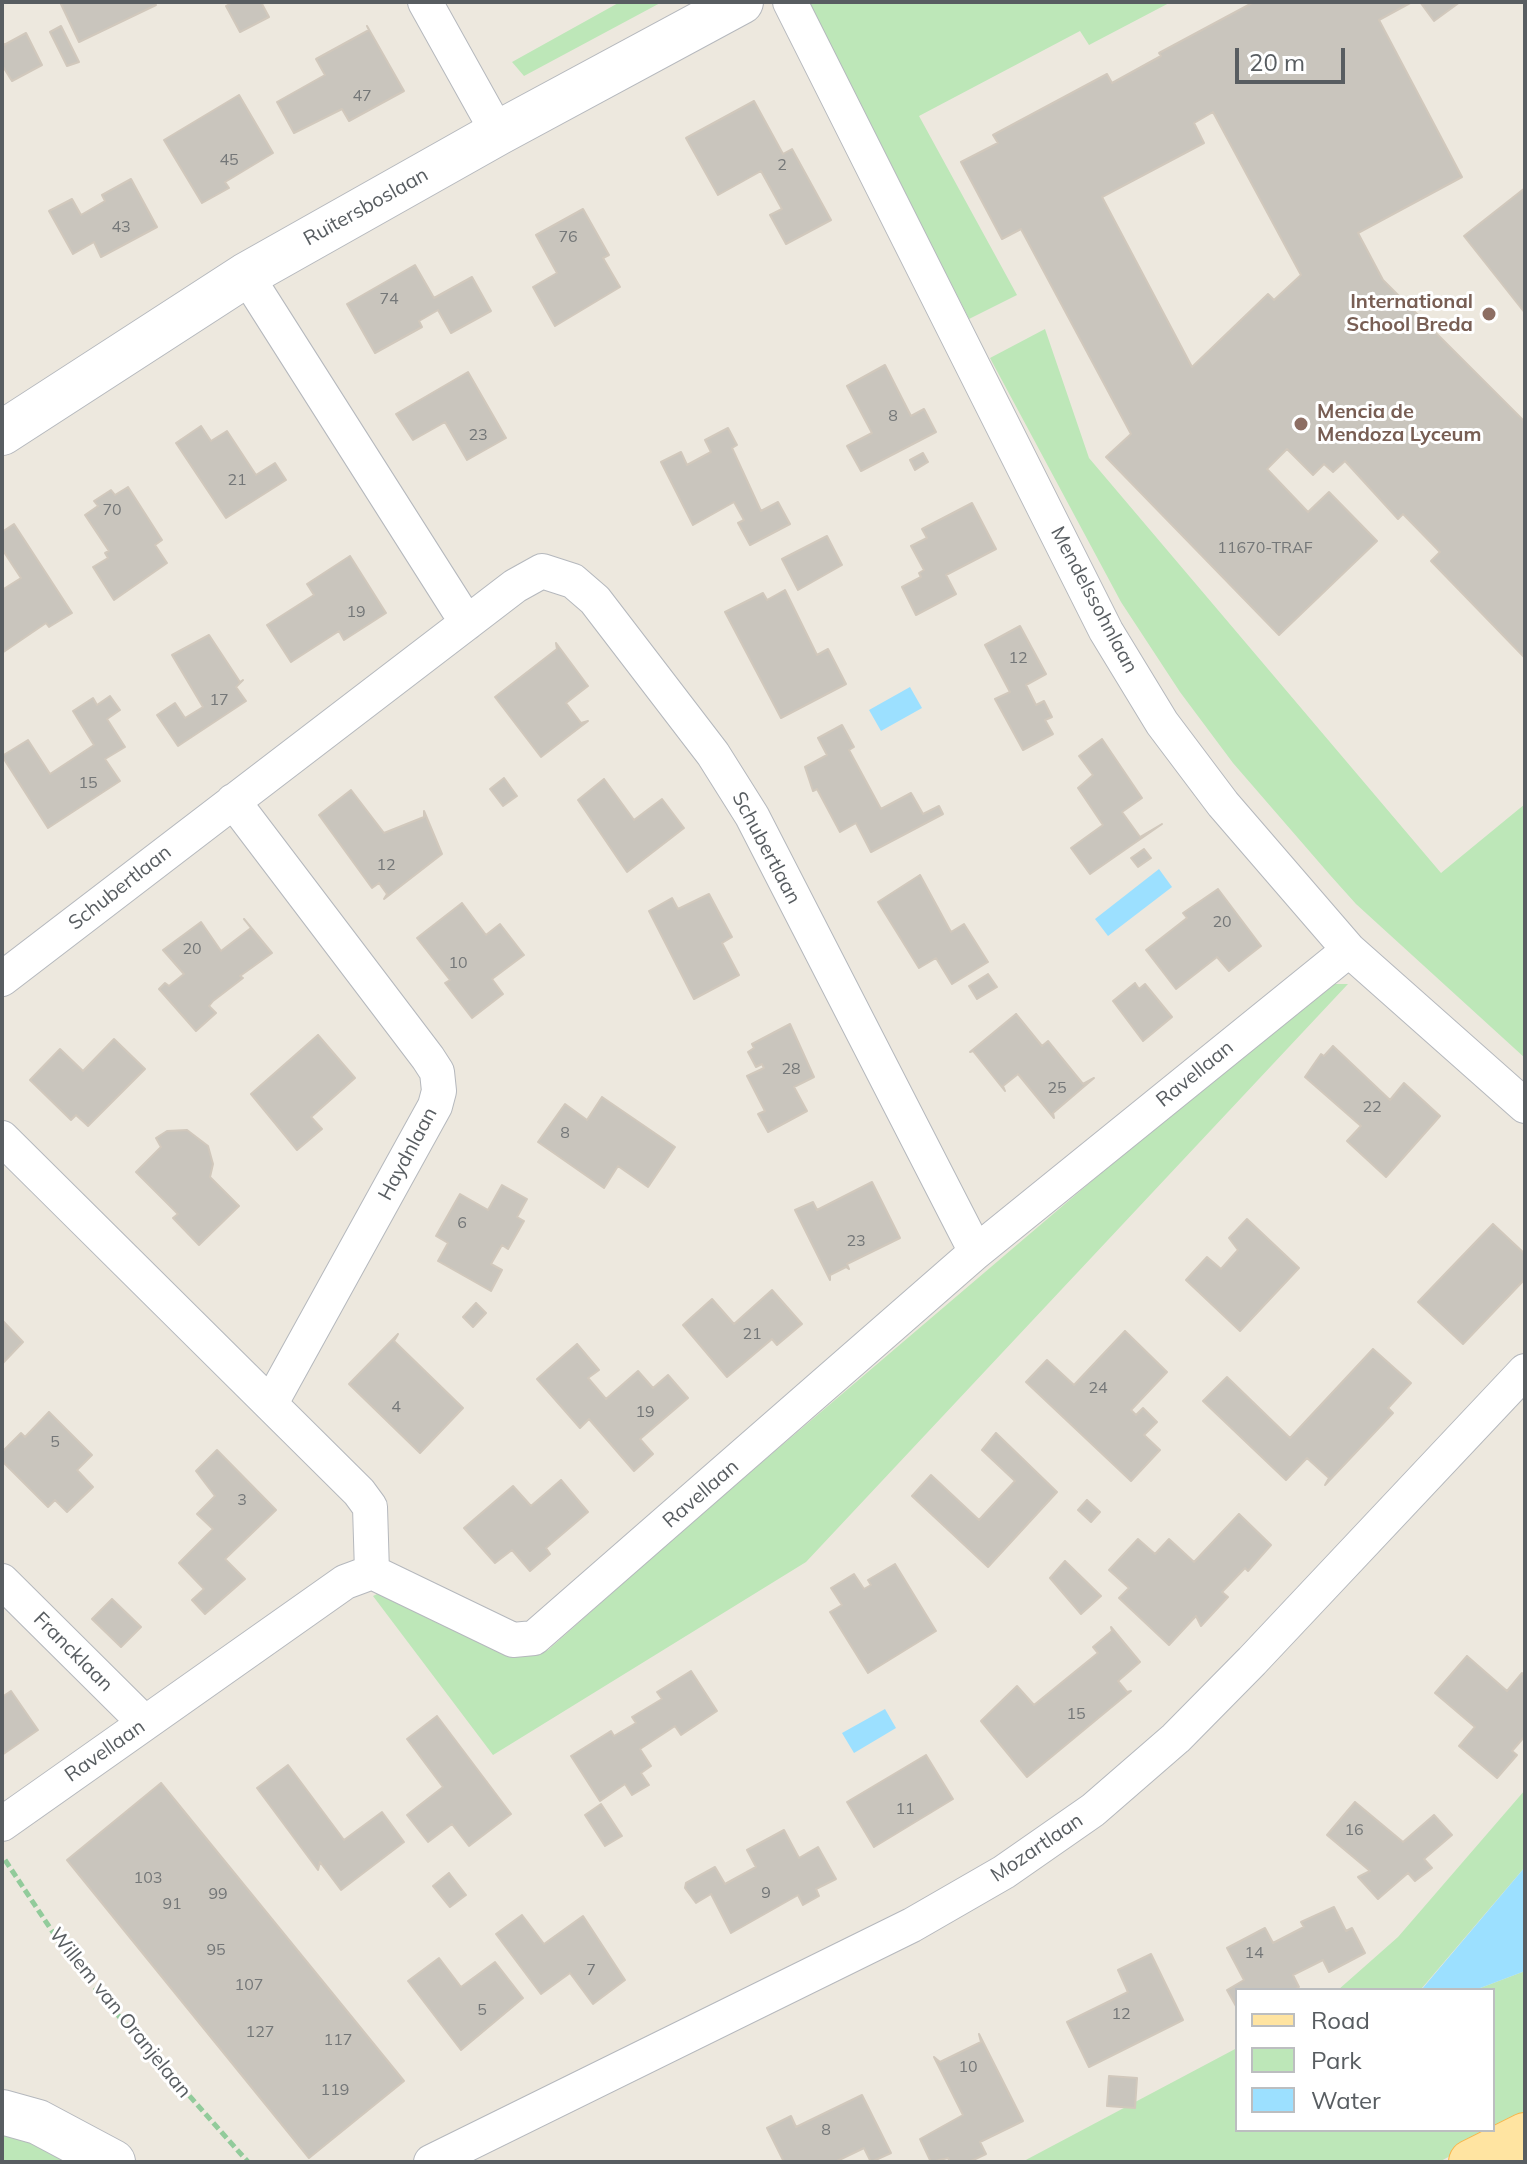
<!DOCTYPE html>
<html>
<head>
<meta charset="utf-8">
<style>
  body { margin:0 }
  #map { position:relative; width:1527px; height:2164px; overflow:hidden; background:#ede8de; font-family:Mulish,sans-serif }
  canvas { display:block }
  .frame { position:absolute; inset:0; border:4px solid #585d61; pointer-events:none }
  .legend { position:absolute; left:1235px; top:1988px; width:260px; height:144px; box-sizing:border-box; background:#fff; border:2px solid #bcbec0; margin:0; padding:10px 14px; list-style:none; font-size:24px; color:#585d61 }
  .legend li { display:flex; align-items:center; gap:16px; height:40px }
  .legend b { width:40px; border:2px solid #bcbec0 }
  .scale { position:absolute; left:1235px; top:48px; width:110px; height:36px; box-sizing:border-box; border:4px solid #585d61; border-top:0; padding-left:10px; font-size:24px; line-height:28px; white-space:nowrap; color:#585d61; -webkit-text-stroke:6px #fff; paint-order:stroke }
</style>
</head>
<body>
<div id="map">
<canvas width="1527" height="2164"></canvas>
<div class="frame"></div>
<ul class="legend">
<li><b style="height:10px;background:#ffe4a1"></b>Road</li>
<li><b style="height:22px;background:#bde7b8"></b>Park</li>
<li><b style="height:22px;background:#9ce0ff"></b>Water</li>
</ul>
<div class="scale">20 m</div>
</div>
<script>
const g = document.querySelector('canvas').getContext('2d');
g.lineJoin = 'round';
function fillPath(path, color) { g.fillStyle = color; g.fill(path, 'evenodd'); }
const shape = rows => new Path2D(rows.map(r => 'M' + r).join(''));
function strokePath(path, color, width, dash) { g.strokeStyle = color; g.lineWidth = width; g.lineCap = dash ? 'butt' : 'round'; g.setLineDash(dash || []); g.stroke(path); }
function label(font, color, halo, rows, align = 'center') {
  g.font = font + ' Mulish,sans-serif'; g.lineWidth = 6; g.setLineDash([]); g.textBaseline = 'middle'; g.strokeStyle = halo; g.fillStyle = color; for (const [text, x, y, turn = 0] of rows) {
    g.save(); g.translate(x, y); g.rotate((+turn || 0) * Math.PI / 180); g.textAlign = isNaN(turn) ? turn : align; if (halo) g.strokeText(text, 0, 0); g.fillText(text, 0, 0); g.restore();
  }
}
fillPath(shape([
  [620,2,662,2,524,76,512,62],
  [808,2,1171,2,1089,45,1080,31,919,116,1017,295,969,319],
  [1045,329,1089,458,1441,873,1525,804,1525,1058,1356,904,1330,875,1233,763,1180,692,1121,602,990,358],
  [1334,984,1348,984,806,1562,493,1755,373,1596,379,1593,527,1656,548,1650,686,1527,1310,995],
  [1525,1790,1525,1867,1422,1988,1429,1990,1338,1990,1398,1937],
  [1525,1971,1525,2116,1439,2162,1022,2162,1237,2048,1237,2130,1493,2130,1493,1990,1475,1990],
  [2,2125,92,2162,2,2161]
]), '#bde7b8');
fillPath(shape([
  [910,687,922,708,881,731,869,710],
  [1159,869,1172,887,1108,936,1095,919],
  [885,1709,896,1728,854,1753,842,1733],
  [1525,1867,1525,1971,1475,1990,1422,1989]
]), '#9ce0ff');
const building = shape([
  [60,2,154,2,156,5,79,42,60,2],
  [233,2,266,2,262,4,269,17,240,32,226,6,233,2],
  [1254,2,1412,2,1379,20,1462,177,1358,233,1383,280,1525,422,1525,658,1431,561,1440,552,1403,514,1398,519,1345,461,1333,472,1324,464,1313,475,1287,449,1267,469,1308,512,1329,492,1377,541,1279,635,1106,457,1131,434,1021,229,1002,239,961,162,998,143,993,135,1107,74,1112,83,1161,56,1159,53,1254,2],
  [1213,112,1301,275,1274,300,1268,294,1192,367,1102,197,1204,143,1194,123,1213,112],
  [1420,2,1460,2,1434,21,1420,2],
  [61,26,79,62,67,66,50,32,61,26],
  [367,26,404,91,349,121,342,109,294,133,277,102,325,75,316,59,369,30,367,26],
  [26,33,42,65,12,81,2,65,2,41,4,45,26,33],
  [239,95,273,153,225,182,229,188,202,203,164,140,239,95],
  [754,101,783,154,792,149,831,220,786,244,770,215,782,209,761,171,718,195,686,138,754,101],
  [131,179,157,227,101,257,94,242,73,254,49,211,72,199,81,215,105,201,102,195,131,179],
  [1525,188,1525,313,1464,236,1525,188],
  [583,209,609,255,603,258,620,287,555,326,533,287,557,273,536,235,583,209],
  [415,265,434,298,472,277,491,311,451,333,438,310,419,321,422,327,375,353,347,304,415,265],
  [885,365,911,416,924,409,936,432,861,471,847,446,872,433,847,386,885,365],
  [468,372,506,438,467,460,445,422,413,440,396,414,468,372],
  [201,426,211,441,227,431,256,475,275,463,286,480,226,518,176,443,201,426],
  [728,428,737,445,732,448,761,511,778,502,790,524,750,545,738,523,744,520,734,502,693,525,661,462,681,452,687,465,711,452,705,440,728,428],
  [923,453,928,462,915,470,910,460,923,453],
  [128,487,162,540,155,545,167,563,114,600,93,567,108,558,105,553,109,551,85,515,98,506,94,501,111,490,115,495,128,487],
  [972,503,996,549,946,575,956,594,916,615,902,587,921,577,919,573,924,570,911,546,927,538,922,529,972,503],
  [14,524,72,613,49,627,46,623,2,653,2,590,21,578,2,549,2,532,14,524],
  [827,536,842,565,798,590,782,559,827,536],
  [350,556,386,613,344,640,339,631,291,662,267,625,314,595,307,584,350,556],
  [785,590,817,655,828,649,846,684,781,718,725,612,763,593,767,600,785,590],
  [1020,626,1046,674,1026,685,1036,705,1044,701,1052,717,1045,720,1053,734,1023,750,995,699,1010,692,985,645,1020,626],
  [209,635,240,682,243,680,236,687,246,701,178,746,157,715,175,703,185,718,203,707,172,655,209,635],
  [556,643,588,686,566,703,581,723,588,721,541,757,495,697,557,649,556,643],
  [110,696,120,710,107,719,125,747,105,759,120,781,48,828,2,756,28,740,50,774,94,745,73,711,93,698,97,705,110,696],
  [842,725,854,747,849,750,881,809,911,793,923,814,939,806,943,814,871,852,856,823,840,832,817,789,813,791,805,767,827,755,818,738,842,725],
  [1102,739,1142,798,1122,812,1140,837,1162,824,1090,874,1071,848,1103,825,1078,788,1093,775,1079,756,1102,739],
  [504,778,517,796,503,806,490,789,504,778],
  [604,779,634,820,662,799,684,828,627,872,578,800,604,779],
  [351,790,384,833,424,817,424,811,442,854,384,899,387,894,379,883,372,888,319,815,351,790],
  [1144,849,1151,858,1138,867,1131,858,1144,849],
  [920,875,951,932,964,924,988,962,952,984,936,958,919,968,878,902,920,875],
  [1218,889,1261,946,1229,971,1217,957,1176,989,1146,950,1187,918,1183,913,1218,889],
  [709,894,732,937,722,943,739,975,694,999,649,911,672,898,678,909,709,894],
  [462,903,486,935,500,924,524,955,492,979,503,994,472,1018,445,983,450,980,417,938,462,903],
  [244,919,272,953,240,976,243,978,213,1001,209,1006,216,1013,196,1031,159,989,165,983,169,986,184,974,163,950,201,922,221,951,251,928,244,919],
  [988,974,997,987,977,999,969,986,988,974],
  [1135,983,1139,989,1145,984,1172,1017,1143,1041,1113,1001,1135,983],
  [1016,1014,1042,1046,1048,1041,1083,1084,1094,1078,1053,1113,1054,1118,1018,1074,1003,1086,1005,1091,973,1051,970,1052,1016,1014],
  [790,1024,814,1077,794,1087,807,1111,768,1132,758,1114,765,1111,747,1076,764,1068,762,1064,756,1067,748,1052,754,1048,752,1044,790,1024],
  [318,1035,355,1078,311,1117,322,1129,297,1150,251,1094,318,1035],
  [114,1039,145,1069,88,1126,76,1115,71,1120,30,1080,60,1049,83,1071,114,1039],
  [1333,1046,1390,1100,1404,1083,1440,1116,1386,1177,1347,1141,1361,1126,1305,1077,1321,1054,1324,1056,1333,1046],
  [602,1097,675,1147,648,1187,618,1166,604,1188,538,1142,565,1104,587,1120,602,1097],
  [187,1130,208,1146,213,1164,210,1177,239,1206,199,1245,173,1218,178,1214,136,1172,161,1147,156,1138,167,1131,187,1130],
  [872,1182,900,1238,847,1264,849,1269,846,1267,830,1275,830,1280,795,1210,813,1202,817,1210,872,1182],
  [502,1185,527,1199,517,1217,524,1221,508,1249,502,1245,491,1264,502,1270,491,1291,438,1261,448,1243,436,1236,460,1194,488,1210,502,1185],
  [1247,1219,1299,1268,1240,1331,1186,1280,1207,1257,1221,1269,1238,1250,1229,1238,1247,1219],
  [1493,1224,1525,1254,1525,1279,1463,1344,1418,1302,1493,1224],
  [772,1290,802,1324,777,1345,772,1339,727,1377,683,1325,712,1299,734,1324,772,1290],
  [476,1303,486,1313,473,1327,463,1317,476,1303],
  [2,1320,23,1342,2,1364,2,1320],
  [1125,1331,1167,1372,1131,1410,1136,1415,1143,1408,1157,1422,1144,1435,1160,1450,1131,1481,1026,1382,1047,1360,1074,1385,1125,1331],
  [398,1334,394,1341,463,1408,420,1453,349,1384,398,1334],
  [577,1344,599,1370,588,1378,606,1399,638,1371,653,1388,668,1375,688,1398,640,1439,653,1454,634,1471,589,1419,580,1428,537,1379,577,1344],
  [1373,1349,1411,1383,1388,1408,1393,1413,1325,1485,1329,1478,1307,1458,1286,1480,1203,1401,1227,1377,1290,1438,1373,1349],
  [49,1412,92,1455,77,1470,93,1487,67,1512,55,1500,48,1507,2,1461,2,1452,21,1433,25,1437,49,1412],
  [996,1433,1057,1492,988,1567,912,1496,931,1475,979,1520,1015,1481,982,1450,996,1433],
  [217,1450,276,1510,225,1559,245,1579,205,1614,192,1600,204,1589,179,1563,213,1529,197,1514,215,1496,196,1471,217,1450],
  [561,1480,588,1512,546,1548,550,1554,530,1571,512,1550,495,1563,464,1528,513,1486,531,1506,561,1480],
  [1087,1500,1100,1512,1091,1522,1078,1510,1087,1500],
  [1239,1514,1271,1545,1248,1571,1245,1568,1222,1592,1228,1597,1201,1626,1196,1616,1169,1645,1119,1598,1129,1588,1109,1570,1138,1539,1155,1554,1169,1539,1194,1562,1239,1514],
  [1065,1561,1101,1596,1081,1614,1050,1578,1065,1561],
  [895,1564,936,1631,868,1673,830,1612,842,1605,831,1588,854,1574,864,1589,871,1585,868,1580,895,1564],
  [112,1599,141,1627,121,1647,92,1619,112,1599],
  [1111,1627,1140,1662,1118,1681,1127,1692,1131,1691,1027,1777,981,1721,1017,1686,1034,1705,1098,1653,1093,1647,1112,1631,1111,1627],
  [1467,1656,1507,1691,1522,1673,1525,1676,1525,1736,1512,1751,1517,1755,1497,1778,1459,1746,1475,1727,1435,1693,1467,1656],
  [691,1671,717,1711,681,1735,675,1726,640,1749,651,1766,641,1773,649,1785,632,1795,625,1784,600,1801,571,1756,611,1731,614,1736,636,1723,632,1717,662,1699,657,1692,691,1671],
  [11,1691,38,1730,2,1755,2,1697,11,1691],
  [437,1716,511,1814,469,1846,452,1824,428,1842,407,1815,443,1787,407,1739,437,1716],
  [926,1755,953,1799,874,1847,847,1802,926,1755],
  [288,1765,344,1840,382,1812,404,1842,341,1890,320,1862,318,1870,257,1788,288,1765],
  [161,1783,404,2081,309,2158,67,1860,161,1783],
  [1355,1802,1403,1842,1434,1815,1452,1835,1424,1859,1432,1868,1415,1881,1408,1873,1378,1899,1358,1877,1370,1871,1327,1835,1355,1802],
  [601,1804,622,1836,605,1846,585,1815,601,1804],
  [784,1830,799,1858,818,1847,836,1879,816,1889,819,1896,803,1905,798,1895,731,1933,711,1894,696,1903,685,1888,686,1883,715,1867,725,1884,756,1867,747,1850,784,1830],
  [449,1873,466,1895,450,1907,433,1886,449,1873],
  [1334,1907,1346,1931,1352,1928,1365,1953,1329,1972,1323,1960,1293,1975,1299,1987,1294,1990,1237,1990,1237,2008,1227,1990,1244,1980,1227,1948,1265,1928,1273,1943,1304,1927,1301,1922,1334,1907],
  [522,1915,544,1944,583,1916,625,1980,593,2004,570,1973,541,1994,496,1934,522,1915],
  [1151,1954,1183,2020,1089,2067,1067,2022,1128,1992,1118,1970,1151,1954],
  [439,1958,461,1987,495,1962,523,1998,461,2050,408,1981,439,1958],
  [979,2034,1023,2121,980,2142,986,2154,969,2162,950,2162,948,2158,931,2162,920,2139,963,2115,934,2057,940,2062,981,2042,979,2034],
  [1109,2076,1137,2078,1135,2108,1107,2106,1109,2076],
  [862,2095,891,2153,871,2162,864,2148,835,2162,784,2162,767,2128,791,2116,796,2127,862,2095]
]);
fillPath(building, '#c9c5bd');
strokePath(building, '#d1c8bc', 2);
const minor = shape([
  [425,2,498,133],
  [790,2,1106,631,1162,723,1223,804,1349,950,1525,1106],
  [246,275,467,623],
  [233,801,428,1058,437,1072,439,1091,435,1106,271,1403],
  [2,979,515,586,542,571,573,581,595,600,713,754,752,816,976,1252],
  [2,1138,359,1492,370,1507,372,1572],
  [2,1581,145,1723],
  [2,1824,345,1582,372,1572,513,1640,534,1638,976,1252,1349,950],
  [431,2162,912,1925,1004,1872,1093,1810,1176,1738,1252,1661,1525,1371]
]);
const tertiary = shape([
  [2,433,246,275,498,133,741,2],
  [2,2112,38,2122,113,2162]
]);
const primary = shape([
  [1471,2162,1525,2135]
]);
strokePath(minor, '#b5b8bd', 36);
strokePath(tertiary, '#b5b8bd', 46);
strokePath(primary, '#fcb447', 46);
strokePath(shape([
  [5,1860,64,1949,109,2005,248,2162]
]), '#92cb9b', 5, [8, 4]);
strokePath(minor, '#fff', 34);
strokePath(tertiary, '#fff', 44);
strokePath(primary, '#ffe4a1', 44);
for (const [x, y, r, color] of [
  [1489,314,8,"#8d6e63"],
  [1301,424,8,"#8d6e63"]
]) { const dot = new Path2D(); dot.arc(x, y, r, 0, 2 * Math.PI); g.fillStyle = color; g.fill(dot); strokePath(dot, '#fff', 3); }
label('16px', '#747778', null, [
  ["47",362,96],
  ["45",229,160],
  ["2",782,165],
  ["43",121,227],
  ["76",568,237],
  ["74",389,299],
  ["8",893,416],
  ["23",478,435],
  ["21",237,480],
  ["70",112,510],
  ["11670-TRAF",1265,548],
  ["19",356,612],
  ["12",1018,658],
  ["17",219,700],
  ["15",88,783],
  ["12",386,865],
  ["20",1222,922],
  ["20",192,949],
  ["10",458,963],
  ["28",791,1069],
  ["25",1057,1088],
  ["22",1372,1107],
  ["8",565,1133],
  ["6",462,1223],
  ["23",856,1241],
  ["21",752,1334],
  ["24",1098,1388],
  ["4",396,1407],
  ["19",645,1412],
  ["5",55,1442],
  ["3",242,1500],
  ["15",1076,1714],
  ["11",905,1809],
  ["16",1354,1830],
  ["103",148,1878],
  ["9",766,1893],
  ["99",218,1894],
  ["91",172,1904],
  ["95",216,1950],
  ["14",1254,1953],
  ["7",591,1970],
  ["107",249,1985],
  ["5",482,2010],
  ["12",1121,2014],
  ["127",260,2032],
  ["117",338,2040],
  ["10",968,2067],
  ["119",335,2090],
  ["8",826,2130]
]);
label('20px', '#585d61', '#fff', [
  ["Ruitersboslaan",366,207,-29],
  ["Mendelssohnlaan",1094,600,62],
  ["Schubertlaan",766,848,62],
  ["Schubertlaan",120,888,-38],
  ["Ravellaan",1195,1074,-39],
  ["Haydnlaan",408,1154,-62],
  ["Ravellaan",701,1494,-41],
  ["Francklaan",73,1652,45],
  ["Ravellaan",105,1751,-35],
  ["Mozartlaan",1037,1848,-34],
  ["Willem van Oranjelaan",120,2013,51]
]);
label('bold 20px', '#785e54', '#fff', [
  ["International",1473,302],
  ["School Breda",1473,325],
  ["Mencia de",1317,412,"left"],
  ["Mendoza Lyceum",1317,435,"left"]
], 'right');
</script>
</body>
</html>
